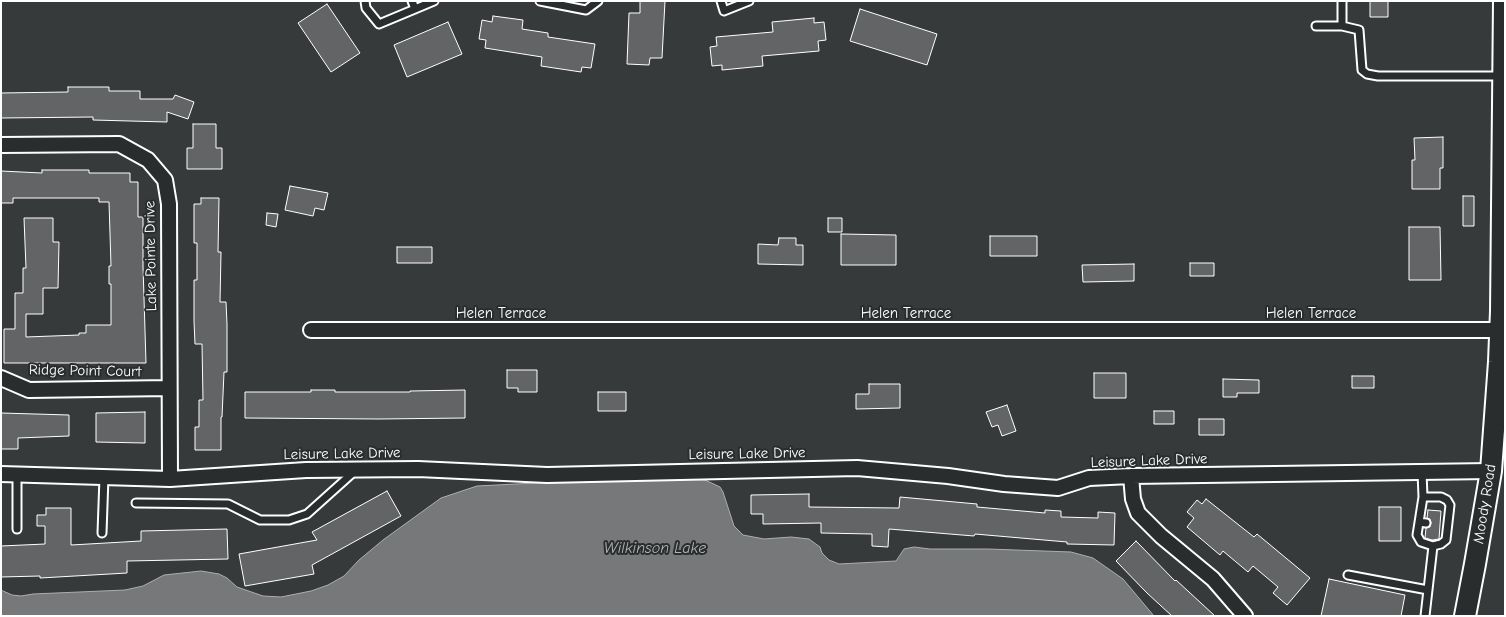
<!DOCTYPE html>
<html>
<head>
<meta charset="utf-8">
<style>
  body { margin:0 }
  #map { position:relative; width:1506px; height:617px; overflow:hidden; background:#373a3b; font-family:"Comic Neue",sans-serif }
  canvas { display:block }
  .frame { position:absolute; inset:0; border:2px solid #fff; pointer-events:none }
</style>
</head>
<body>
<div id="map">
<canvas width="1506" height="617"></canvas>
<div class="frame"></div>
</div>
<script>
const g = document.querySelector('canvas').getContext('2d');
g.lineJoin = 'round';
function fillPath(path, color) { g.fillStyle = color; g.fill(path, 'evenodd'); }
const shape = rows => new Path2D(rows.map(r => 'M' + r).join(''));
function strokePath(path, color, width, dash) { g.strokeStyle = color; g.lineWidth = width; g.lineCap = dash ? 'butt' : 'round'; g.setLineDash(dash || []); g.stroke(path); }
function label(font, color, halo, rows, align = 'center') {
  g.font = font + ' "Comic Neue",sans-serif'; g.lineWidth = 4; g.setLineDash([]); g.textBaseline = 'middle'; g.strokeStyle = halo; g.fillStyle = color; for (const [text, x, y, turn = 0] of rows) {
    g.save(); g.translate(x, y); g.rotate((+turn || 0) * Math.PI / 180); g.textAlign = isNaN(turn) ? turn : align; if (halo) g.strokeText(text, 0, 0); g.fillText(text, 0, 0); g.restore();
  }
}
const water = shape([
  [696,479,705,480,720,487,723,492,734,526,743,535,764,539,791,537,809,539,820,547,822,553,829,560,839,564,896,561,904,549,914,547,930,549,988,549,1071,552,1093,558,1123,579,1154,616,1,616,1,590,12,595,21,596,33,594,125,590,143,586,164,575,201,571,219,574,227,578,237,587,263,596,281,597,311,591,328,585,344,576,359,560,383,540,441,498,477,486,556,482,696,479]
]);
fillPath(water, '#767879');
strokePath(water, '#adaeaf', 1);
const building = shape([
  [640,1,665,1,662,58,650,58,649,65,627,64,629,13,640,13,640,1],
  [1370,1,1388,1,1388,17,1370,17,1370,1],
  [327,4,360,53,331,72,298,23,327,4],
  [860,9,937,34,927,65,850,41,860,9],
  [493,16,523,20,522,29,548,33,548,37,595,44,591,68,582,67,581,72,541,66,542,57,485,48,486,40,479,39,482,20,492,22,493,16],
  [814,18,814,23,824,22,826,40,818,41,819,51,762,56,763,66,722,70,722,65,712,66,710,47,717,46,716,37,773,32,772,22,814,18],
  [448,22,462,54,407,77,394,45,448,22],
  [68,87,109,87,109,91,140,91,140,99,173,99,175,95,194,102,188,119,167,112,167,122,93,120,93,117,1,118,1,93,68,92,68,87],
  [193,124,216,124,216,148,222,148,222,169,187,169,187,148,193,148,193,124],
  [1443,137,1443,168,1440,168,1440,189,1412,189,1412,160,1415,160,1414,138,1443,137],
  [42,170,89,170,89,173,130,173,130,182,138,182,138,217,143,217,143,266,146,363,4,363,4,329,15,329,15,293,23,293,23,268,26,268,24,218,53,218,53,242,59,242,58,288,43,288,43,314,26,314,26,337,79,335,79,333,86,333,86,325,111,325,111,284,109,284,109,266,111,266,109,202,99,202,99,198,13,198,13,203,1,203,1,171,42,173,42,170],
  [290,186,328,193,324,210,315,208,313,216,285,210,290,186],
  [1463,196,1474,196,1474,226,1463,226,1463,196],
  [201,198,219,198,218,252,221,252,220,302,226,302,227,324,227,372,224,372,222,417,221,417,221,450,195,450,195,427,199,427,199,400,203,400,202,344,195,344,194,321,194,280,197,280,197,243,194,243,194,204,201,204,201,198],
  [267,213,278,214,276,227,266,225,267,213],
  [828,218,842,218,842,232,828,232,828,218],
  [1409,227,1440,227,1441,280,1409,280,1409,227],
  [841,234,896,235,896,265,841,265,841,234],
  [990,236,1037,236,1037,256,990,256,990,236],
  [779,238,796,238,796,245,803,245,803,265,758,264,758,244,778,245,779,238],
  [397,247,432,247,432,263,397,263,397,247],
  [1190,263,1214,263,1214,276,1190,276,1190,263],
  [1134,264,1134,281,1083,282,1082,265,1134,264],
  [507,370,537,370,537,392,518,392,518,388,507,388,507,370],
  [1094,373,1126,373,1126,398,1094,398,1094,373],
  [1352,376,1374,376,1374,388,1352,388,1352,376],
  [1223,379,1259,380,1259,393,1237,393,1237,397,1223,397,1223,379],
  [869,384,900,384,900,408,856,409,856,394,869,394,869,384],
  [311,390,335,390,335,392,410,392,410,391,465,390,465,418,379,419,245,418,245,392,311,392,311,390],
  [598,392,626,392,626,411,598,411,598,392],
  [1007,405,1016,431,1002,436,998,425,992,427,986,412,1007,405],
  [1154,411,1174,411,1174,424,1154,424,1154,411],
  [145,412,145,443,96,442,96,413,145,412],
  [1,413,69,415,69,436,18,438,18,449,1,449,1,413],
  [1199,419,1224,419,1224,435,1199,435,1199,419],
  [387,491,401,516,312,565,314,574,245,586,239,554,317,540,312,532,387,491],
  [809,494,809,507,899,508,900,497,977,504,977,507,1045,513,1045,510,1061,511,1061,517,1098,518,1098,512,1115,513,1114,545,1067,544,1067,542,975,534,974,536,889,529,888,547,872,546,872,534,821,533,821,523,763,524,763,514,751,514,751,495,809,494],
  [1206,499,1254,537,1257,534,1310,578,1287,605,1273,593,1278,587,1253,566,1248,572,1223,551,1220,555,1187,527,1194,518,1187,512,1197,500,1202,504,1206,499],
  [1379,507,1401,507,1401,541,1379,541,1379,507],
  [46,508,71,508,71,545,141,541,141,531,227,529,228,559,127,561,127,573,40,578,40,576,1,577,1,546,45,544,45,526,37,526,37,515,46,515,46,508],
  [1428,510,1441,511,1439,539,1432,540,1425,538,1426,528,1430,527,1431,523,1430,519,1427,518,1428,510],
  [1136,541,1175,581,1176,580,1215,616,1172,616,1147,593,1116,561,1136,541],
  [1329,579,1405,595,1401,616,1321,616,1329,579]
]);
fillPath(building, '#636465');
strokePath(building, '#fff', 1);
const lane = shape([
  [365,1,366,8,379,24,415,9],
  [412,1,415,9,434,1],
  [540,1,586,10,598,1],
  [721,1,724,11,749,1],
  [1342,1,1342,26],
  [1316,26,1342,26,1359,30,1362,70,1367,74,1378,76,1501,76],
  [1422,472,1423,497,1441,497,1447,500,1450,505,1446,540,1441,544,1433,546,1425,616],
  [17,475,17,529],
  [1423,497,1417,535,1421,542,1433,546],
  [136,503,228,504,260,520,289,520,307,514,356,470],
  [1419,522,1426,523],
  [102,533,104,477],
  [1348,575,1428,590]
]);
const street = shape([
  [1,145,119,144,148,160,165,180,169,204,170,479],
  [311,330,1501,330],
  [1,378,29,390,169,388],
  [1,474,170,479,306,470,418,469,547,475,857,468,948,476,1004,484,1058,488,1089,478,1131,476,1491,471],
  [1131,476,1133,499,1138,513,1161,536,1213,579,1245,616]
]);
const secondary = shape([
  [1465,616,1475,564,1491,471,1499,362,1501,311,1504,1]
]);
strokePath(lane, '#fff', 11);
strokePath(street, '#fff', 18);
strokePath(secondary, '#fff', 24);
strokePath(lane, '#2a2d2e', 7);
strokePath(street, '#2a2d2e', 14);
strokePath(secondary, '#2a2d2e', 20);
label('15px', '#fff', '#2a2d2e', [
  ["Lake Pointe Drive",151,256,-91],
  ["Helen Terrace",501,314],
  ["Helen Terrace",906,314],
  ["Helen Terrace",1311,314],
  ["Ridge Point Court",85,371,1],
  ["Leisure Lake Drive",342,454,-1],
  ["Leisure Lake Drive",747,454,-1],
  ["Leisure Lake Drive",1149,461,-2],
  ["Moody Road",1485,504,-81]
]);
label('italic 16px', '#b4b5b5', '#2a2d2e', [
  ["Wilkinson Lake",655,548]
]);
</script>
</body>
</html>
